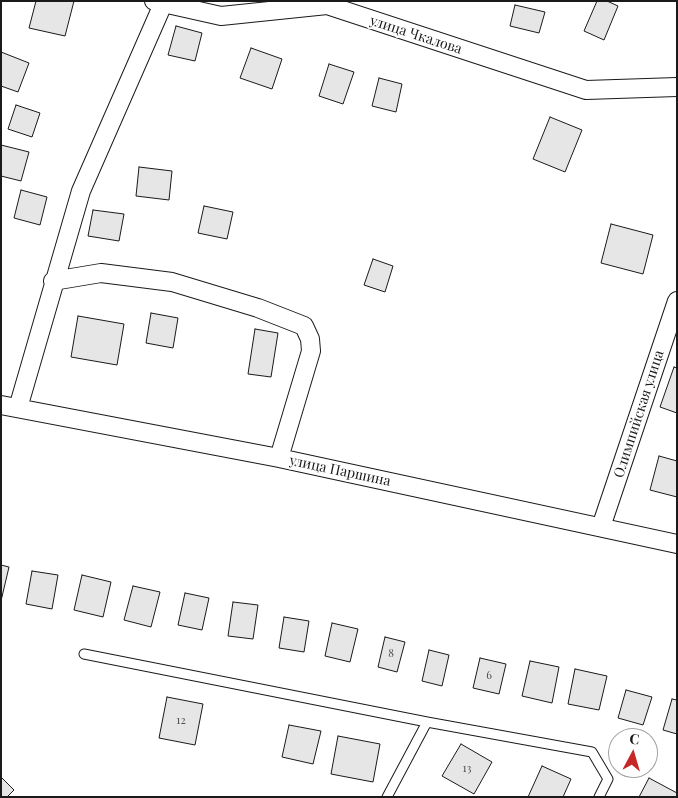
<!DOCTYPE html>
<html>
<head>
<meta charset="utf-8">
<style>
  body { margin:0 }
  #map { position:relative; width:678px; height:798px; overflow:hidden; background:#fff; font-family:"Playfair Display",serif }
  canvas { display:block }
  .frame { position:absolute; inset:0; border:2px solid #1a1a1a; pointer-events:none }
  .north { position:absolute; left:608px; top:728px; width:50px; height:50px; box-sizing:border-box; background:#fff; border:1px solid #a3a3a3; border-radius:50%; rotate:6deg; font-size:14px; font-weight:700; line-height:20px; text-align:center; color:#1a1a1a }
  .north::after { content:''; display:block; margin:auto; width:18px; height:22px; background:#c62828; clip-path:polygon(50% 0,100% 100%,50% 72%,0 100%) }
</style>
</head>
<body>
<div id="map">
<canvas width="678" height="798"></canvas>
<div class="frame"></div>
<div class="north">С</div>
</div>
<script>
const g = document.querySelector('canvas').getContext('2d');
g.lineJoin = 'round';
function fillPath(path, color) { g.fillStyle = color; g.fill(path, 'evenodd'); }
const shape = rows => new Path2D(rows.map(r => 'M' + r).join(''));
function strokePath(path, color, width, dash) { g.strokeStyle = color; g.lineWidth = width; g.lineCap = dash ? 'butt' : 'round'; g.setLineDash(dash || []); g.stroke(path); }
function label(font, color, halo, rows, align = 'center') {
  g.font = font + ' "Playfair Display",serif'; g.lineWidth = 4; g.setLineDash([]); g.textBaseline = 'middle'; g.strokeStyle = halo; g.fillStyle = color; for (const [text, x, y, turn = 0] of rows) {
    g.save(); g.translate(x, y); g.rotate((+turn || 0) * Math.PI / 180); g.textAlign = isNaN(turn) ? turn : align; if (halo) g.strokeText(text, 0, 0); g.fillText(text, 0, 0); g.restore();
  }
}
const building = shape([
  [36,1,74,1,65,36,29,28,36,1],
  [597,1,607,1,618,6,604,40,584,31,597,1],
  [515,5,545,12,539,33,510,26,515,5],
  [176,26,202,33,195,61,168,55,176,26],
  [251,48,282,59,272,89,240,78,251,48],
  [1,52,29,63,18,92,1,86,1,52],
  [329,64,354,72,343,104,319,96,329,64],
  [379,78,402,84,396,112,372,106,379,78],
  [16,105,40,113,32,137,8,129,16,105],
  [550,117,582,130,565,172,533,159,550,117],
  [1,145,29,152,21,181,1,176,1,145],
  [139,167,172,171,169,200,136,196,139,167],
  [21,190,47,197,40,225,14,218,21,190],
  [204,206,233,212,227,239,198,233,204,206],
  [93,210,124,214,119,241,88,236,93,210],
  [611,224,653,235,643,274,601,263,611,224],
  [373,259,393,266,385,292,364,285,373,259],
  [151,313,178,318,173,348,146,343,151,313],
  [78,316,124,324,117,365,71,357,78,316],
  [255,329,278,333,271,377,248,374,255,329],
  [674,367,677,368,677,413,660,407,674,367],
  [659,456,677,461,677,497,650,490,659,456],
  [1,565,9,567,1,601,1,565],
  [32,571,58,575,52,609,26,604,32,571],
  [82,575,111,582,103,617,74,610,82,575],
  [133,586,160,592,151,627,124,620,133,586],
  [185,593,209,598,202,630,178,625,185,593],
  [233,602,258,605,253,639,228,636,233,602],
  [284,617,309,621,304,652,279,648,284,617],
  [332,623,358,629,350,662,325,656,332,623],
  [385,637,405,642,397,672,378,667,385,637],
  [429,650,449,655,442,686,422,681,429,650],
  [480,658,506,664,499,694,473,688,480,658],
  [530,661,559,667,552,703,522,696,530,661],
  [575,669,607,676,599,710,568,704,575,669],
  [626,690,652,697,643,725,618,718,626,690],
  [167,697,203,704,195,745,159,738,167,697],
  [672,699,677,700,677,734,663,730,672,699],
  [289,725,321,731,313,764,282,757,289,725],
  [338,736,380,744,373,782,331,774,338,736],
  [461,744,492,762,474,794,442,776,461,744],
  [542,766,571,779,563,797,528,797,542,766],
  [1,777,14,790,7,797,1,797,1,777],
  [649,778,677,793,677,797,639,797,649,778]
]);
fillPath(building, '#e6e6e6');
strokePath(building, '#1a1a1a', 1);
const service = shape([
  [84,654,427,722,592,752,608,779,599,797],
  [387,797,427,722]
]);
const minor = shape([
  [154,1,221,16,327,5,586,90,677,87],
  [53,281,101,273,172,282,258,308,304,326,310,339,311,351,279,458],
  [1,405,279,458,677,544],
  [18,408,81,191,163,4],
  [601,527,677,301]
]);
strokePath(service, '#1a1a1a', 11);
strokePath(minor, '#1a1a1a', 20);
strokePath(service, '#fff', 9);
strokePath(minor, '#fff', 18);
label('11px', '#4d4d4d', null, [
  ["8",391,654],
  ["6",489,676],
  ["12",181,721],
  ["13",467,769]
]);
label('14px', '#1a1a1a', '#fff', [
  ["улица Чкалова",416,35,18],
  ["Олимпийская улица",639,414,-72],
  ["улица Паршина",340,471,12]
]);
</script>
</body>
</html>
